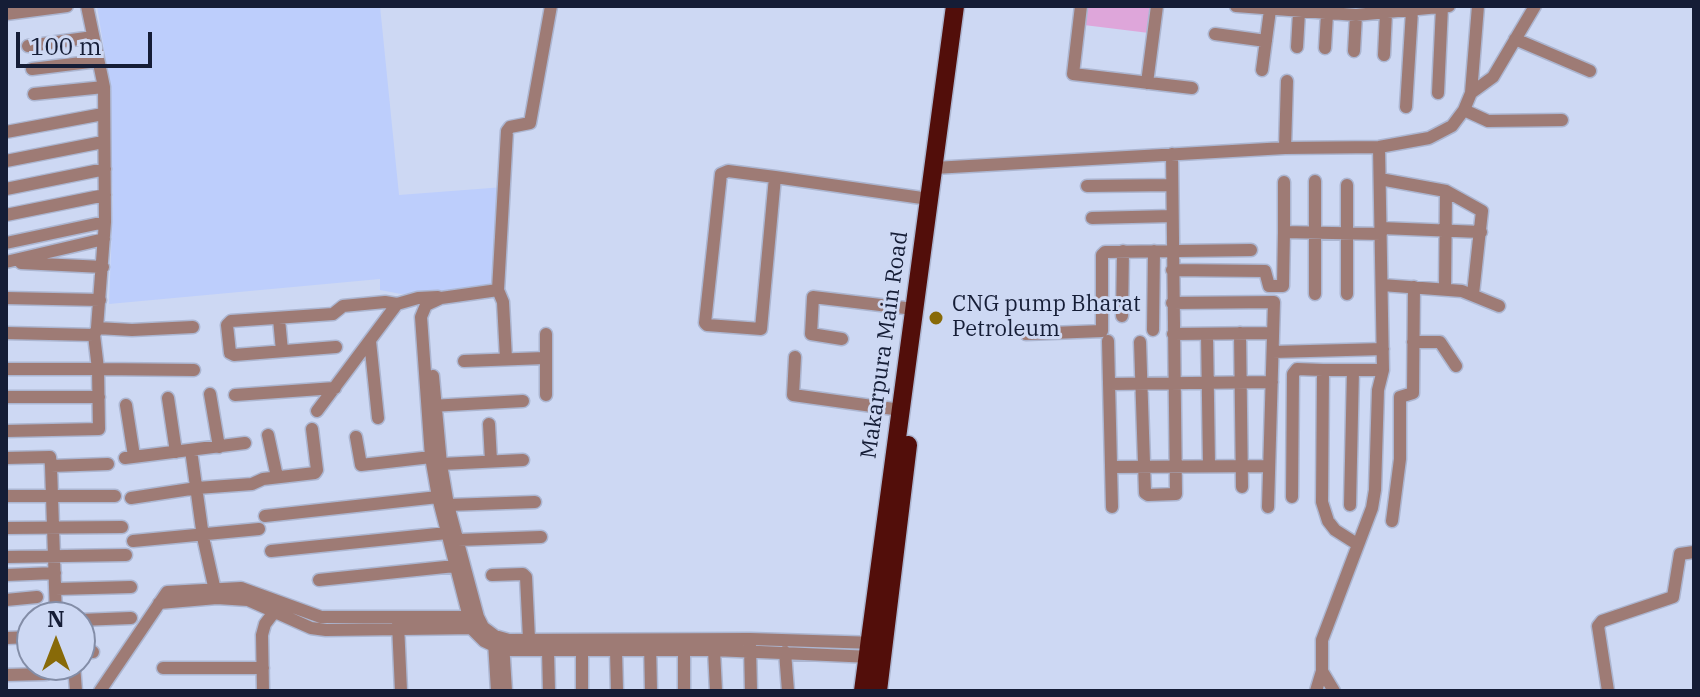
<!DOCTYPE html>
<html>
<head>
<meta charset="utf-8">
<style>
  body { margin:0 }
  #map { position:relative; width:1700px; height:697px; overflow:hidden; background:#cdd8f3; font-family:"IBM Plex Serif",serif }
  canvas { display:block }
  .frame { position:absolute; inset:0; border:8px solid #151d36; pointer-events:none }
  .north { position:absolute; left:16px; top:601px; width:80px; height:80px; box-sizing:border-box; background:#cdd8f3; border:2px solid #838da7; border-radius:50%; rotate:0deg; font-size:22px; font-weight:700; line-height:32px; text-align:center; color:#151d36 }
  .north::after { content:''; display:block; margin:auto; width:28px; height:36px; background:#886a08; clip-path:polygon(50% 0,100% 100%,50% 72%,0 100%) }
  .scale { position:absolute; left:16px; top:32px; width:136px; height:36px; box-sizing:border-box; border:4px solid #151d36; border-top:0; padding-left:10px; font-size:24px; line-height:28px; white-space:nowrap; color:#151d36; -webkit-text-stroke:6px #cdd8f3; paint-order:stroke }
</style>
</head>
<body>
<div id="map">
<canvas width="1700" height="697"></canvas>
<div class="frame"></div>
<div class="north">N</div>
<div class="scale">100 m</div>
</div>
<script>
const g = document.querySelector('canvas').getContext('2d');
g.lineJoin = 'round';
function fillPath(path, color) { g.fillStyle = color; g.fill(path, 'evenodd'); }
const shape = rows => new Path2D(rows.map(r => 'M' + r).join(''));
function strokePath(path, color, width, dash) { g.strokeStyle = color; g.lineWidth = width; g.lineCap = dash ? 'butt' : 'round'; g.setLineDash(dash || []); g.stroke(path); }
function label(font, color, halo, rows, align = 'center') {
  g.font = font + ' "IBM Plex Serif",serif'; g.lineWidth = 6; g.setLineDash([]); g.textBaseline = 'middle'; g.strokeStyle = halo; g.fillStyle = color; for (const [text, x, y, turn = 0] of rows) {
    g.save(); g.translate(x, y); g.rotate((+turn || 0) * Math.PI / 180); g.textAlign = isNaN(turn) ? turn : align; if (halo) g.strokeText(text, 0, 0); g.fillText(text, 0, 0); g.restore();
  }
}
fillPath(shape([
  [97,6,380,6,399,195,504,187,497,287,488,291,401,294,380,290,380,279,109,304,113,199,106,62]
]), '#bdcefc');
fillPath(shape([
  [1087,6,1152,6,1149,33,1084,25]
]), '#dea6da');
const minor = shape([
  [87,6,104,87,105,222,97,328,132,330,193,327],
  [551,6,530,123,510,127,507,131,498,290,441,298,426,305,421,317,431,457,438,497,472,629,484,641,503,650,714,650,872,657],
  [1081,6,1073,74,1192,88],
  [1236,6,1356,15,1449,6],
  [6,14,67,6],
  [1215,34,1266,41],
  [1515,39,1590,71],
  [28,46,93,37],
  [1297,47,1299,12],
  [1325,48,1327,14],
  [1354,51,1356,15],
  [1384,55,1386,13],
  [32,69,98,61],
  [1262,70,1270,10],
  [1147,83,1157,6],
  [1438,93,1442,7],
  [1471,93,1493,77,1535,6],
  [34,94,104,87],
  [1406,107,1412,11],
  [1464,110,1488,121,1562,120],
  [6,132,103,114],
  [1285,148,1287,81],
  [6,161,103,142],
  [934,168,1285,148,1379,147,1429,138,1452,126,1464,110,1471,93,1478,6],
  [775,177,728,171,721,174,705,323,707,325,761,329,775,177,929,199],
  [1380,179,1446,191,1482,211,1473,294],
  [1315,181,1315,294],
  [1284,182,1284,232,1381,234],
  [1347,185,1347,294],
  [1087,186,1172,185],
  [6,189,105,169],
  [6,215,105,195],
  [1092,218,1172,216],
  [1381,228,1481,232],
  [6,243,105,222],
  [6,262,104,239],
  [21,263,103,267],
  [1172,270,1265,271,1269,286,1283,286,1284,232],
  [1382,285,1462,291,1499,306],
  [1445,289,1446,191],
  [498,290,503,302,506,359],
  [6,298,100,300],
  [1172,303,1274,302,1268,507],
  [1122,316,1123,251],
  [279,319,282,351],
  [1153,330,1154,251],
  [6,333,94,335,96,331],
  [1240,333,1242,487],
  [546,334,546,395],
  [1026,334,1102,331,1102,255,1105,252,1251,250],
  [1173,334,1273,333],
  [1207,334,1209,465],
  [842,339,811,334,813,297,914,309],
  [370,341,378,418],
  [1108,341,1112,507],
  [1140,342,1145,493,1148,495,1176,494,1172,154],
  [1413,342,1440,342,1456,366],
  [336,347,234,355,230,353,227,325,231,321,333,314,343,306,385,302,397,304],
  [1273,352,1383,349],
  [795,357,793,395,901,410],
  [464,361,545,358],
  [6,369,98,369,94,335],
  [433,376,441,464,448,505,478,617,483,627,495,636,509,640,750,639,876,643],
  [1109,384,1272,382],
  [210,394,219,447],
  [235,395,335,388],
  [6,397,99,397],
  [168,398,176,452],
  [126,405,134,456],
  [430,406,523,401],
  [317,411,397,304,418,298,438,297],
  [489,424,491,461],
  [6,431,99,429,98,369,194,370],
  [268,435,277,477],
  [356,437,361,465,431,457],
  [191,450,203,537,216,595],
  [6,458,50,457,51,466,108,464],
  [125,458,245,443],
  [441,464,523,460],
  [51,466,56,617],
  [1111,467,1269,466],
  [6,496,115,496],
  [1292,497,1293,374,1297,369,1323,370],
  [131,498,197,488,252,484,263,479,315,473,317,470,312,429],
  [448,505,535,502],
  [1350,505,1353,370],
  [265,516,438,497],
  [1392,521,1400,459,1400,397,1413,393,1414,287],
  [6,528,122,527],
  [458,540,541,537],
  [133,541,259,529],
  [1357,544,1335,530,1328,521,1322,502,1323,370,1383,370],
  [271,551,447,533],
  [6,557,126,555],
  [6,575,55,573],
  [492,575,523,574,526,577,529,639],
  [319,580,455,566],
  [56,589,131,587],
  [6,600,37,597],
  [159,603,217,598,248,600,311,628,326,630,476,628],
  [80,620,131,618],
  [398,624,401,691],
  [6,638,32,637],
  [494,642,497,691],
  [503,642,506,691],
  [650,642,651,691],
  [750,646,751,691],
  [548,650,549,691],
  [582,650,582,691],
  [616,650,617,691],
  [684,650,684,691],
  [714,650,716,691],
  [785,652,788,691],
  [80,653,93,652],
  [74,665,76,691],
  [163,668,263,668],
  [6,675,46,674],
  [100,691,167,592,241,588,321,617,475,617],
  [263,691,262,635,265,624,278,607],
  [1316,691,1322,671],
  [1334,691,1322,671,1322,640,1372,508,1375,490,1378,390,1383,370,1379,147],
  [1608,691,1598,626,1602,621,1673,597,1680,554,1694,552]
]);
const highway = shape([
  [863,691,955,6],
  [878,691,908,445]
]);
strokePath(minor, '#acb6d1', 15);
strokePath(highway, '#acb6d1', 21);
strokePath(minor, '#9e7b75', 12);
strokePath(highway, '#520e0a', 18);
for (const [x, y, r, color] of [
  [936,318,8,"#886a08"]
]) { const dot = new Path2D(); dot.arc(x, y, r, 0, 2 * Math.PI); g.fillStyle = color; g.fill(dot); strokePath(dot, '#cdd8f3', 3); }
label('22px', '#151d36', '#cdd8f3', [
  ["CNG pump Bharat",952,305],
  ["Petroleum",952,330]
], 'left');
label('22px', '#151d36', '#cdd8f3', [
  ["Makarpura Main Road",885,345,-82]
]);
</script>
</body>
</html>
